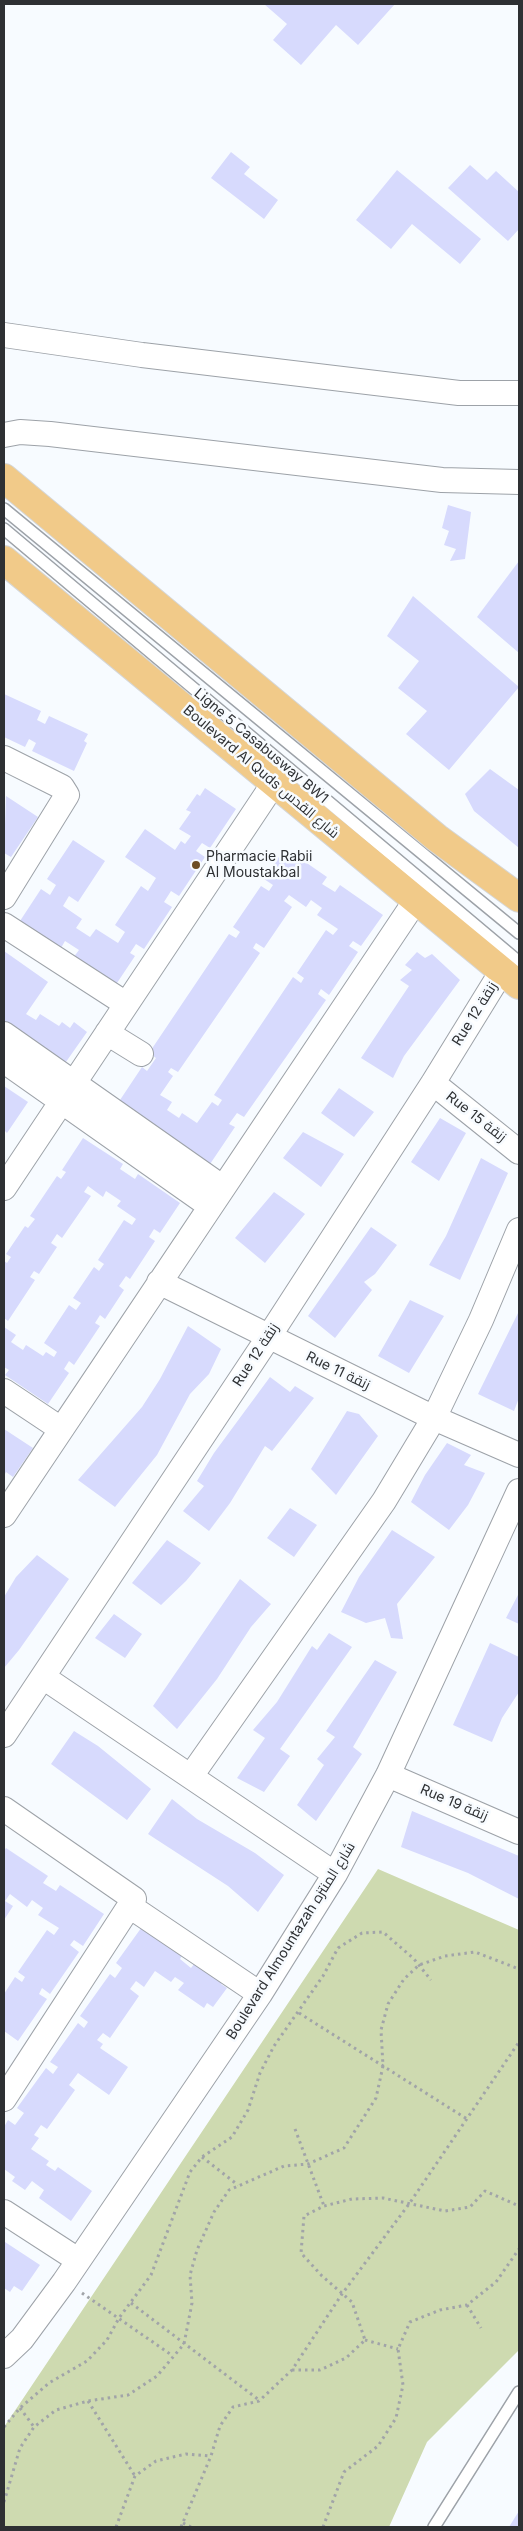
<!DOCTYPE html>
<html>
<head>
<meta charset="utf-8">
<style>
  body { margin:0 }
  #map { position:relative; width:523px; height:2531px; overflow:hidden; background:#f7fbff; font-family:Inter,sans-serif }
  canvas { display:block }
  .frame { position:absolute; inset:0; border:5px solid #2e3033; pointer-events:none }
</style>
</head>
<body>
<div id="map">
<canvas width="523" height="2531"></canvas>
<div class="frame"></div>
</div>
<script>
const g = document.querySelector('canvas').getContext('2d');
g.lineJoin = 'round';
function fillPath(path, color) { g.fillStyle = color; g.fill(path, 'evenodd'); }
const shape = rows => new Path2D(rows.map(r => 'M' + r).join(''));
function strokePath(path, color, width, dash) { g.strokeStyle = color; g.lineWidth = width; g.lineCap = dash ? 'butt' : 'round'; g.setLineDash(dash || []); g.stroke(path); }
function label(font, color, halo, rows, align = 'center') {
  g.font = font + ' Inter,Cairo,sans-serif'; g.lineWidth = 5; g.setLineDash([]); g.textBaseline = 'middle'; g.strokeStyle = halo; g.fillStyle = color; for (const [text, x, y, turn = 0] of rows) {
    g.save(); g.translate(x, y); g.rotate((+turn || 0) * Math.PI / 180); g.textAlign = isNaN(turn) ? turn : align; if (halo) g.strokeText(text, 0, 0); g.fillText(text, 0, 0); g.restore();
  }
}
fillPath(shape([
  [378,1869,519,1930,519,2350,427,2442,389,2527,4,2527,4,2427]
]), '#cedab0');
fillPath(shape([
  [264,4,395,4,358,45,336,25,301,65,273,40,287,24],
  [231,152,250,167,244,174,278,200,264,219,211,178],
  [470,165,487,180,496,171,519,192,519,229,508,241,448,188],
  [397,170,481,239,460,264,412,224,391,249,356,220],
  [448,505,471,512,465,559,450,561,456,549,444,545,449,531,442,528],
  [519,561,519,653,477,617],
  [413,596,519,687,449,770,406,734,427,711,398,688,419,661,387,636],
  [4,694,41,711,37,720,45,724,49,716,88,734,84,741,87,743,74,771,32,751,36,743,29,739,25,747,4,737],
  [490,769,519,790,519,848,474,811,465,794],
  [205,788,236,809,210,848,202,843,196,851,205,857,179,896,171,891,164,902,172,907,144,949,136,944,130,953,135,956,115,986,73,958,79,950,65,941,61,948,20,921,41,889,50,895,56,885,47,879,73,840,105,861,78,902,69,896,63,906,82,919,76,928,90,937,96,929,118,943,125,932,115,925,141,886,148,891,156,878,125,857,145,829,175,850,181,841,185,844,191,836,179,829,191,812,186,810,197,794,200,796],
  [6,796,38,817,11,857,4,853],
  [285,848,327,877,322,884,335,892,340,885,383,915,361,946,353,941,349,946,358,952,329,995,321,989,318,994,326,1000,244,1117,237,1113,229,1124,235,1127,206,1170,114,1109,142,1067,147,1071,156,1058,149,1053,229,934,236,938,240,932,233,927,261,886,269,891,273,885,264,879],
  [289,895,306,907,311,900,322,908,317,915,338,929,333,935,326,930,297,973,304,978,301,983,293,977,242,1053,214,1095,222,1100,218,1106,212,1102,197,1123,182,1113,179,1118,167,1110,172,1102,160,1095,173,1076,168,1072,171,1068,178,1072,260,953,253,948,256,943,264,948,292,907,284,901],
  [4,951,48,982,26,1014,36,1020,40,1014,59,1026,62,1022,70,1028,74,1022,87,1032,61,1069,4,1030],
  [417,952,425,958,432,954,460,980,404,1056,393,1078,361,1058,409,986,400,980,412,970,405,965],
  [4,1086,28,1102,7,1133,4,1130],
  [339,1088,374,1112,354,1137,321,1113],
  [440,1118,466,1133,439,1181,411,1162],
  [303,1132,344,1154,321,1187,283,1158],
  [83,1138,123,1164,120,1169,135,1179,138,1174,180,1203,160,1233,154,1229,149,1237,155,1241,130,1279,126,1276,119,1286,124,1290,105,1319,100,1315,95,1323,100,1326,74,1365,69,1361,64,1369,69,1373,48,1404,5,1375,9,1370,4,1367,4,1327,16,1335,11,1342,23,1350,26,1345,43,1356,46,1352,54,1357,57,1352,44,1343,69,1305,76,1310,81,1303,73,1298,94,1267,99,1271,104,1264,98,1260,124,1220,132,1225,136,1219,117,1206,121,1201,106,1191,103,1197,88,1186,84,1192,91,1196,62,1238,57,1234,51,1243,57,1247,39,1274,34,1271,30,1277,35,1280,8,1321,4,1318,4,1261,7,1263,11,1257,6,1254,25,1226,28,1228,35,1219,30,1216,57,1176,61,1179,66,1172,62,1170],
  [481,1158,508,1173,460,1280,429,1265,446,1236],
  [274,1192,305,1214,265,1263,235,1238],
  [371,1227,397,1245,375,1274,364,1282,372,1290,335,1338,308,1316],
  [410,1300,444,1316,409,1373,378,1356],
  [519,1311,519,1398,514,1411,478,1394],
  [188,1326,221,1349,209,1374,190,1394,157,1455,115,1507,78,1480,142,1407,160,1379],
  [270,1377,290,1392,295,1386,314,1398,272,1451,265,1446,230,1503,209,1531,183,1511,204,1486,197,1481,214,1453],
  [347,1411,359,1414,378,1436,336,1495,311,1469],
  [4,1429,33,1448,13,1477,6,1472,4,1476],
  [447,1443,471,1455,464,1465,485,1473,468,1505,449,1530,411,1502,425,1475],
  [290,1508,317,1525,294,1557,267,1538],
  [392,1530,435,1557,397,1604,403,1639,391,1638,385,1618,366,1623,341,1612,359,1577],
  [167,1540,201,1563,186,1581,161,1605,132,1583],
  [37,1555,69,1579,19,1650,4,1668,4,1597,16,1577],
  [240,1579,271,1604,251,1627,217,1679,177,1729,153,1706],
  [519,1593,519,1624,506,1618],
  [114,1614,142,1634,125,1658,95,1638],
  [329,1633,352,1647,280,1749,290,1756,264,1792,237,1778,265,1738,253,1730,277,1702,312,1646,317,1650],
  [490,1643,519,1657,519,1692,502,1718,492,1742,453,1725],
  [375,1660,397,1672,353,1747,362,1754,316,1821,297,1805,324,1765,317,1759,335,1737,326,1731],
  [74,1731,98,1746,151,1789,127,1820,51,1764],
  [172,1799,197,1819,255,1853,284,1875,258,1912,228,1886,148,1834],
  [412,1811,519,1856,519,1899,468,1873,401,1847],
  [6,1848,48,1876,43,1883,56,1891,60,1885,104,1914,83,1946,74,1940,70,1945,79,1952,50,1994,42,1988,39,1994,47,1999,18,2041,4,2031,4,1994,15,1977,22,1982,25,1977,18,1972,47,1930,54,1935,59,1928,38,1915,43,1908,32,1900,27,1907,10,1894,5,1901,13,1906,4,1920,4,1851],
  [144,1924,184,1952,180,1959,191,1968,198,1959,225,1978,221,1984,227,1988,213,2007,207,2003,204,2008,178,1990,184,1983,175,1977,171,1982,155,1971,144,1987,136,1981,130,1989,139,1996,110,2038,103,2033,97,2040,103,2044,100,2048,128,2067,109,2095,78,2073,69,2085,75,2090,47,2129,41,2125,34,2135,39,2138,31,2149,49,2161,46,2165,55,2171,58,2167,92,2191,71,2221,39,2198,44,2190,32,2181,25,2190,12,2181,15,2177,4,2169,4,2127,8,2120,15,2125,24,2113,17,2108,46,2068,53,2074,58,2067,50,2062,78,2023,84,2028,88,2022,80,2016,110,1974,115,1978,122,1968,116,1963],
  [5,2242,40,2265,22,2291,14,2286,10,2292,4,2288],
  [519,2511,519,2527,509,2527]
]), '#d7dafd');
const lane = shape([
  [4,509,519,933],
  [4,529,519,962],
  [434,2527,519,2392]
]);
const street = shape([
  [4,335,142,355,459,393,519,393],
  [4,435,20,432,50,434,442,480,519,482],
  [4,758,62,787,67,795,4,897],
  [4,925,126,1004],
  [107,1033,141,1054],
  [4,1034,222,1187],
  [4,1061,210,1206],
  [433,1083,519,1152],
  [4,1188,274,783],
  [159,1282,434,1418,519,1455],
  [4,1391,61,1429],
  [4,1515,416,900],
  [43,1677,335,1874],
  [4,1735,268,1338,433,1083,502,971],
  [388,1775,519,1832],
  [191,1776,384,1501,434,1418,481,1320,519,1230],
  [4,1809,134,1899,4,2099],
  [131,1907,260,1994],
  [4,2212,78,2260],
  [4,2356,22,2339,64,2282,260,1994,335,1874,388,1775,519,1491]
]);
const primary = shape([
  [4,478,437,838,519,898],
  [4,560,519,985]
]);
strokePath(lane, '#9da2a8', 14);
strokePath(street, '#9da2a8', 26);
strokePath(primary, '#d5d6d6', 30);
strokePath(shape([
  [299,2013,467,2119],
  [295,2129,324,2206],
  [202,2157,238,2185],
  [82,2293,173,2356],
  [131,2303,259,2400],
  [467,2305,481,2328],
  [365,2340,398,2349],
  [292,2370,320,2370,346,2358,365,2340,352,2302,322,2276,301,2253,304,2216,324,2206,352,2199,383,2198,445,2211,470,2207,485,2191,519,2206],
  [88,2401,135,2476],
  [20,2408,34,2427],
  [4,2427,20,2408,49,2383,87,2361,107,2340,119,2318,151,2275,190,2172,202,2157,232,2137,248,2110,260,2073,274,2046,323,1976,338,1948,362,1933,383,1932,414,1959,431,1980],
  [4,2502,20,2448,34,2427,56,2410,88,2401,128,2395,157,2376,184,2344,192,2303,190,2275,197,2250,214,2212,229,2190,284,2166,308,2164,344,2148,376,2098,383,2066,381,2030,388,2004,404,1979,419,1965,445,1956,475,1952,519,1969],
  [183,2523,191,2527],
  [116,2527,135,2476,156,2461,186,2454,211,2456],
  [181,2527,211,2456,220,2426,233,2407,259,2401,292,2370,342,2294,409,2204,519,2042],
  [323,2527,344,2472,378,2446,396,2418,403,2385,398,2349,410,2322,440,2310,467,2305,496,2282,519,2249]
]), '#a1a4a8', 3, [2.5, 4]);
strokePath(lane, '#fff', 11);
strokePath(street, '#fff', 24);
strokePath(primary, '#f1ca89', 28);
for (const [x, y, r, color] of [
  [196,865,5,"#6e4e24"]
]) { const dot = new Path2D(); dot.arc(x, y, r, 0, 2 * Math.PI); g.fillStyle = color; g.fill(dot); strokePath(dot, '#f7fbff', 2); }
label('14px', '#2e3033', '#f7fbff', [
  ["Ligne 5 Casabusway BW1",261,746,40],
  ["Boulevard Al Quds شارع القدس",261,772,40],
  ["Rue 12 زنقة",475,1014,-58],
  ["Rue 15 زنقة",476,1117,38],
  ["Rue 12 زنقة",256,1355,-57],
  ["Rue 11 زنقة",338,1371,26],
  ["Rue 19 زنقة",454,1803,23],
  ["Boulevard Almountazah شارع المنتزه",291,1941,-58]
]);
label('14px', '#2e3033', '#f7fbff', [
  ["Pharmacie Rabii",206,857],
  ["Al Moustakbal",206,873]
], 'left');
</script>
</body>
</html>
